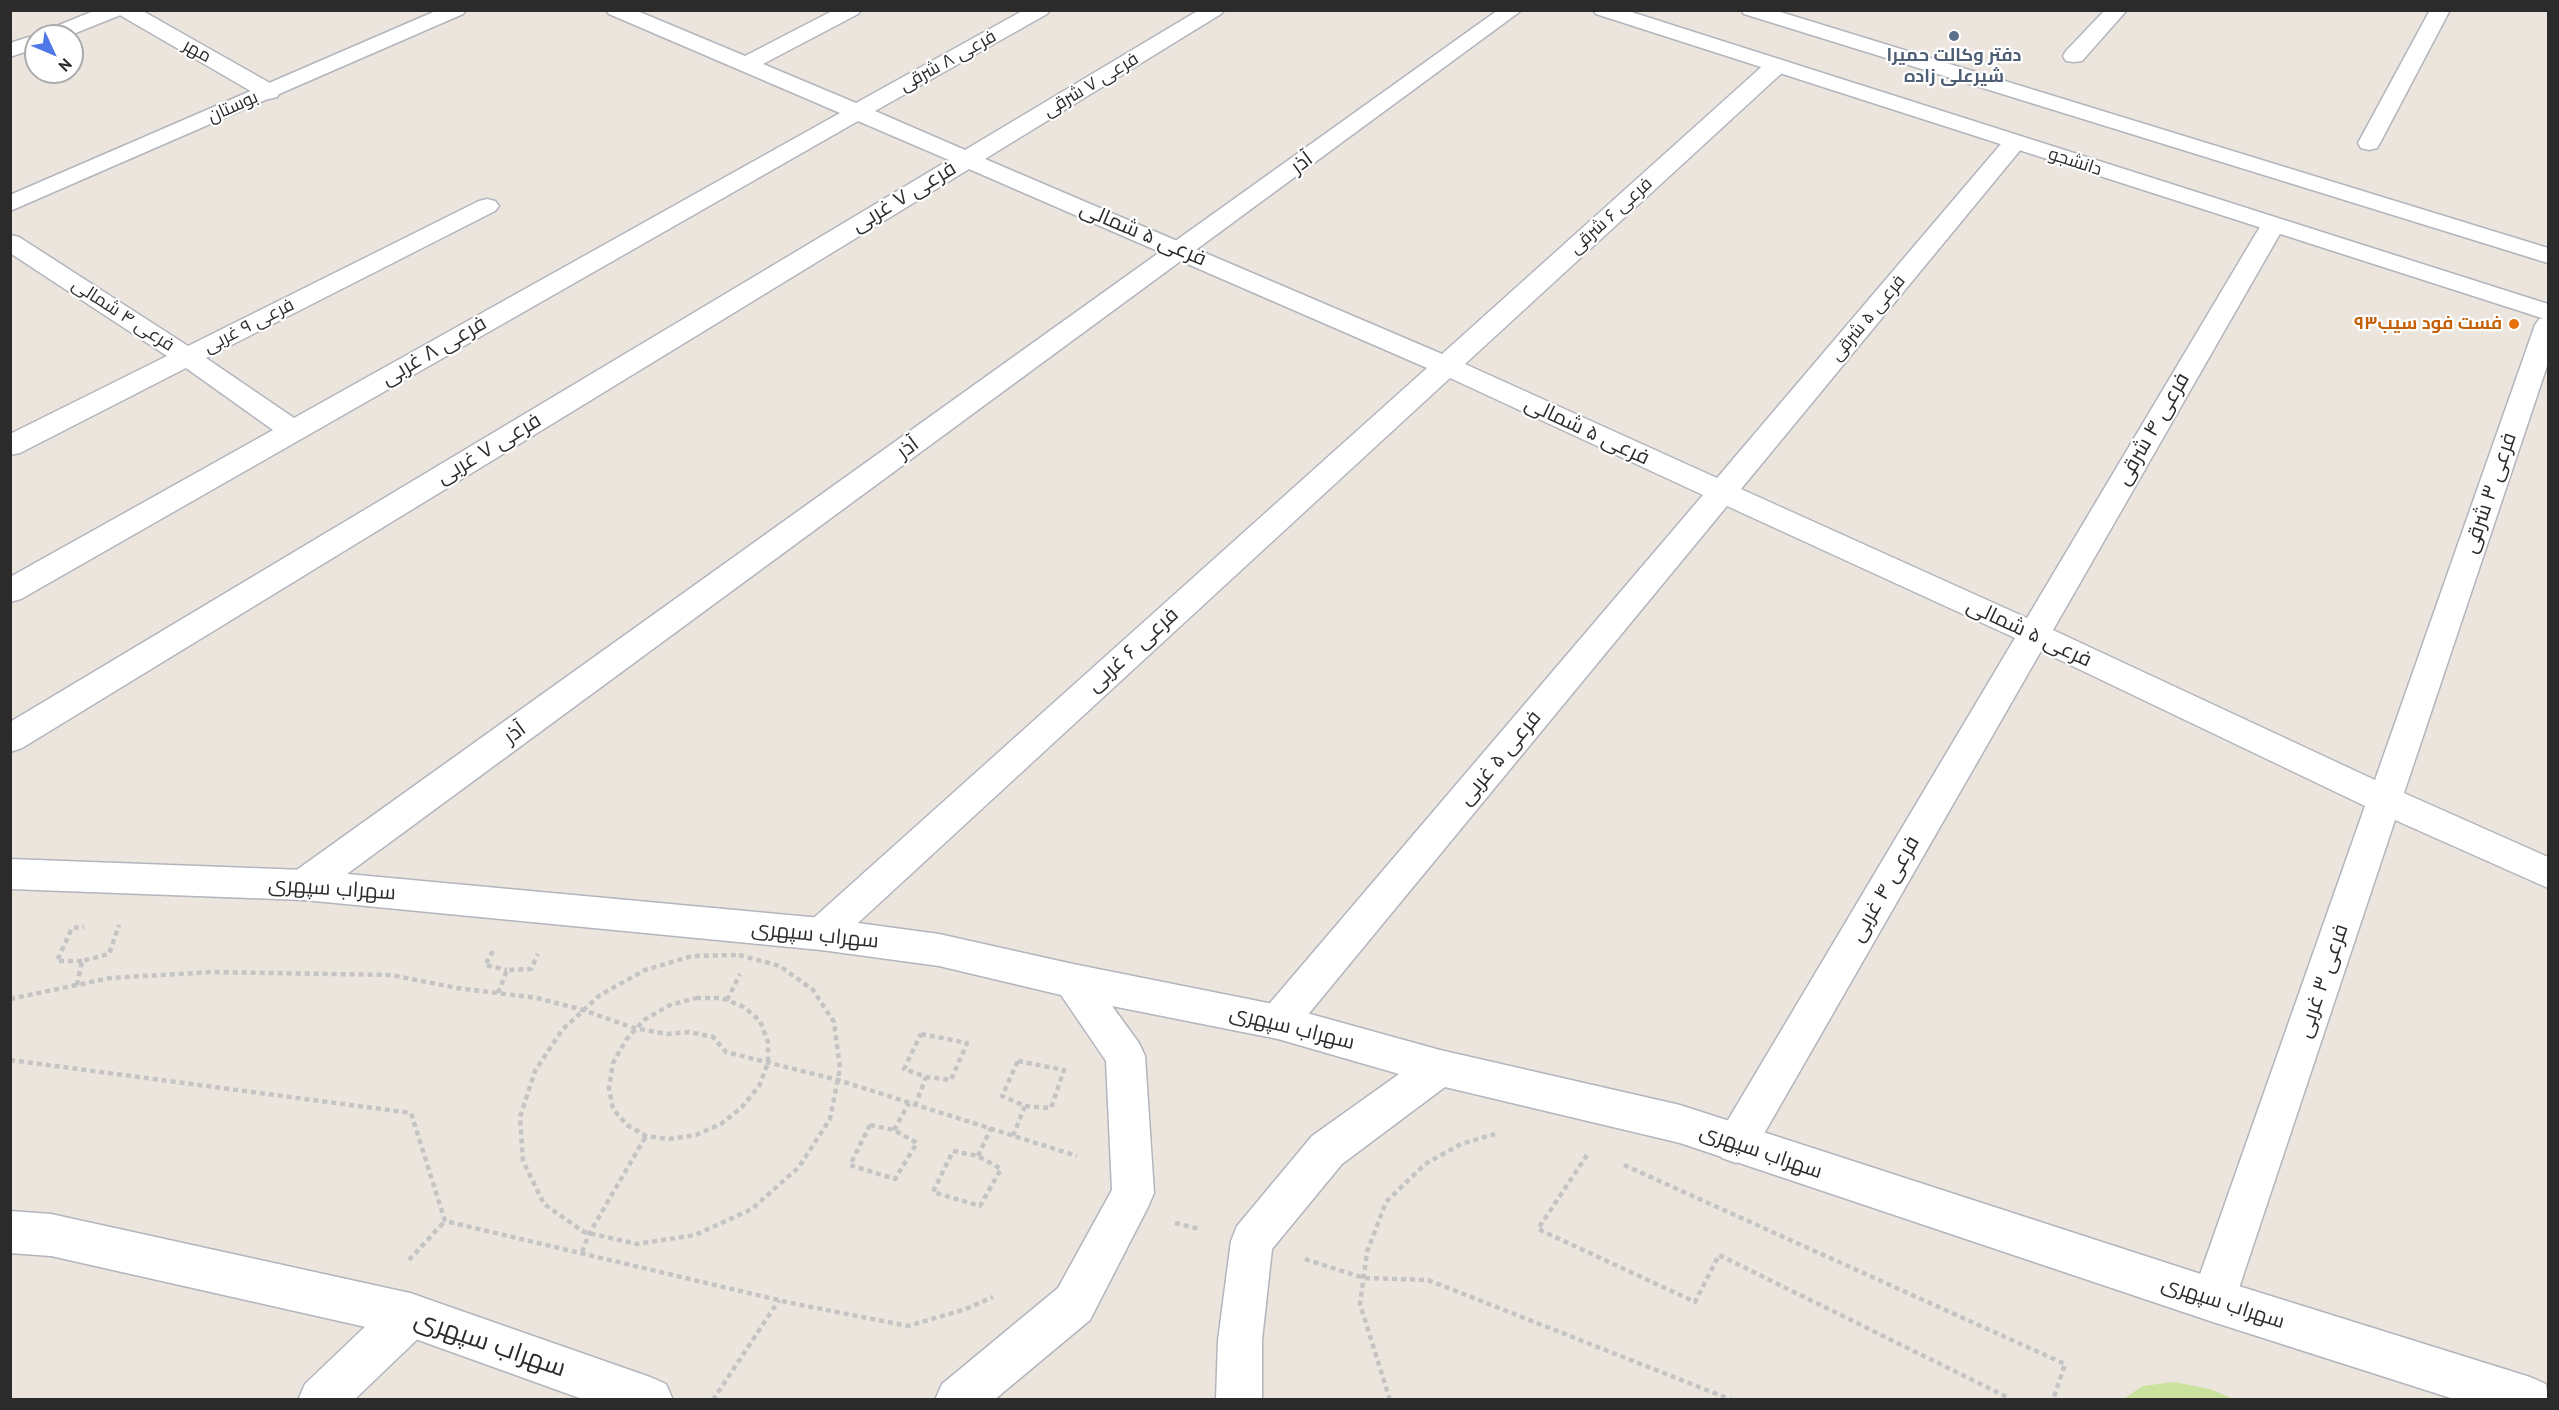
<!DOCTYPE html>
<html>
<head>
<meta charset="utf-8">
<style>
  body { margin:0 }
  #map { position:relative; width:2559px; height:1410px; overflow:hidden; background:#ebe5de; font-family:"PT Sans",sans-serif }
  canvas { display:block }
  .frame { position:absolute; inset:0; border:12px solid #2b2b2b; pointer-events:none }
  .north { position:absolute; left:24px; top:24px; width:60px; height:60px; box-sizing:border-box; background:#fff; border:2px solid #aaa; border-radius:50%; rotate:134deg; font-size:16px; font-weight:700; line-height:24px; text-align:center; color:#2b2b2b }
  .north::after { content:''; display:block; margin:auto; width:21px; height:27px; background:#4e77e8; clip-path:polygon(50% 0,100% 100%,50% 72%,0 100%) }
</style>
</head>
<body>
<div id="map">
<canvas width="2559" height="1410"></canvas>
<div class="frame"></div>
<div class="north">N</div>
</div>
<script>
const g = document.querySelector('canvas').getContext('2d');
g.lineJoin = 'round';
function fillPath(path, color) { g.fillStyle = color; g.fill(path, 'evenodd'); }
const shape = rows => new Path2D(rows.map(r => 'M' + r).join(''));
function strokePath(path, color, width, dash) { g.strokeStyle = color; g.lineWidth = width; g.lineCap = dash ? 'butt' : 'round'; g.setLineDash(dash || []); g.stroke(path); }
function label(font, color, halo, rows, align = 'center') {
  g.font = font + ' "PT Sans",Cairo,sans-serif'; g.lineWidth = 4.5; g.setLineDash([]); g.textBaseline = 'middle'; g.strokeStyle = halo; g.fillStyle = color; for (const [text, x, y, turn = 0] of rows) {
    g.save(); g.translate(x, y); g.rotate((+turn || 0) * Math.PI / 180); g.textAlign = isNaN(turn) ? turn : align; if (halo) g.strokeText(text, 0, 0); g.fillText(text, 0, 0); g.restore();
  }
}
fillPath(shape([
  [2174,1382,2210,1389,2234,1399,2124,1399,2142,1386]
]), '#cae29d');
const minor = shape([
  [96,10,126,10,123,14,68,36,36,36,36,48,10,57,10,43,29,37,39,35,42,32,96,10],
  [606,10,635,10,745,56,834,10,861,10,858,14,763,64,856,103,1024,10,1050,10,1047,14,875,111,965,150,1199,10,1224,10,1221,14,985,159,1442,354,1768,61,1776,60,1784,61,1787,66,1784,71,1465,364,1717,478,2006,138,2014,136,2022,138,2025,143,2022,148,1741,489,2027,618,2261,225,2264,220,2273,218,2282,220,2285,225,2053,630,2375,780,2535,325,2539,319,2548,317,2548,363,2404,793,2548,857,2548,888,2395,820,2235,1300,2228,1315,2213,1322,2198,1315,2191,1300,2365,806,2041,651,1750,1158,1736,1163,1722,1158,1716,1144,1722,1130,2015,638,1727,506,1292,1034,1278,1039,1264,1034,1259,1022,1264,1010,1703,495,1450,378,834,945,821,950,808,945,802,934,808,923,1427,368,969,169,22,748,10,752,10,722,949,160,858,121,21,599,10,602,10,577,273,430,186,368,20,453,10,455,10,434,167,356,10,253,10,235,19,237,188,346,479,201,487,199,495,201,499,206,495,211,206,358,294,418,840,113,609,14,606,10],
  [2105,10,2127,10,2082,61,2074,62,2066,61,2063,56,2066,51,2105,10],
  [2430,10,2450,10,2380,143,2377,148,2369,150,2361,148,2358,143,2430,10],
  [410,1293,426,1299,432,1315,426,1331,354,1400,298,1400,305,1384,394,1299,410,1293]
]);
const tertiary = shape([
  [115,10,141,10,277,87,280,92,277,97,269,99,261,97,118,14,115,10],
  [1498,10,1522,10,317,896,304,900,291,896,286,885,291,874,1498,10]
]);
const secondary = shape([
  [438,10,466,10,463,14,10,211,10,195,438,10],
  [1593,10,1625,10,2548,304,2548,320,1596,14,1593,10],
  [1741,10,1774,10,2548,248,2548,263,1744,14,1741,10],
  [10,859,304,870,821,918,939,934,1073,964,1278,1005,1440,1050,1680,1105,2213,1278,2530,1377,2546,1384,2548,1400,2457,1400,2213,1322,1680,1143,1445,1087,1342,1164,1272,1249,1262,1340,1262,1400,1216,1400,1218,1340,1231,1241,1237,1226,1312,1136,1399,1074,1278,1039,1112,1006,1139,1043,1145,1056,1154,1193,1148,1207,1090,1320,994,1400,935,1400,942,1384,1058,1288,1112,1190,1106,1061,1061,995,939,966,821,950,304,900,10,889,10,859],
  [10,1211,51,1214,410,1293,650,1377,666,1384,673,1400,585,1400,410,1337,51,1256,10,1253,10,1211]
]);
strokePath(minor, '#b2b5bd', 3);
strokePath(tertiary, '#b2b5bd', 3);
strokePath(secondary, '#b2b5bd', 3);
strokePath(shape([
  [493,951,485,965,507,970],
  [739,955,780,966,813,990,834,1022,840,1068,830,1119,799,1167,752,1209,695,1235,637,1244,584,1232,544,1204,523,1161,520,1117,535,1071,562,1030,600,995,645,970,692,956,739,955],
  [82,961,57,961,72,928,84,927],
  [77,985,82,961,109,954,119,925],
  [498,993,507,970,531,969,538,954],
  [696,998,722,998,744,1007,760,1021,768,1042,768,1063,759,1086,742,1107,721,1124,696,1135,669,1139,646,1136,627,1125,613,1109,609,1088,613,1063,626,1040,644,1020,670,1005,696,998],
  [10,999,110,978,212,972,391,975,457,988,537,998,583,1010,634,1028,667,1034,689,1032,713,1037,726,1052,838,1080,1077,1156],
  [727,1000,740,974],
  [921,1034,967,1043,951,1080,926,1077,904,1069,921,1034],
  [10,1060,411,1113,445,1221,791,1303,908,1326,966,1309,993,1297],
  [1018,1061,1064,1070,1051,1108,1025,1106,1002,1096,1018,1061],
  [915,1106,926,1077],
  [870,1125,894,1130,917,1143,895,1179,850,1165,870,1125],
  [894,1130,909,1103],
  [1013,1136,1025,1106],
  [953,1151,978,1156,1001,1169,980,1206,933,1192,953,1151],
  [1587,1155,1538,1229,1695,1302,1719,1255,2007,1397,2006,1400],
  [978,1156,991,1128],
  [1624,1165,2065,1364,2053,1400],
  [1175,1223,1200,1229],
  [582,1252,589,1234,646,1136],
  [1305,1259,1364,1278,1428,1280,1732,1400],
  [409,1260,445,1221],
  [713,1400,779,1300],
  [1390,1400,1360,1304,1367,1252,1386,1202,1425,1164,1461,1144,1495,1134]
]), '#c4c4c4', 4.5, [5, 4]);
fillPath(minor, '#fff');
fillPath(tertiary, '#fff');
fillPath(secondary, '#fff');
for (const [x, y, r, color] of [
  [1954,36,6,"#5c6f8a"],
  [2514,324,6,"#e8710a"]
]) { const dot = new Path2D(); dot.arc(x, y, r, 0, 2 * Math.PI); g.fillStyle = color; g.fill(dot); strokePath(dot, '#fff', 2); }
label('18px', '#2b2b2b', '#fff', [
  ["مهر",197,51,29],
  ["فرعی ۸ شرقی",948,61,-29],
  ["فرعی ۷ شرقی",1091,85,-31],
  ["بوستان",233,107,-24],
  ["دانشجو",2075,162,18],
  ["فرعی ۶ شرقی",1611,216,-42],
  ["فرعی ۴ شمالی",123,315,33],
  ["فرعی ۵ شرقی",1868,318,-50],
  ["فرعی ۹ غربی",249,326,-27]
]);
label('bold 18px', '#4e5e75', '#fff', [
  ["دفتر وکالت حمیرا",1954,56],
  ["شیرعلی زاده",1954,77]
]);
label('bold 18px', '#c56008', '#fff', [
  ["فست فود سیب۹۳",2502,324]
], 'right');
label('21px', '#2b2b2b', '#fff', [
  ["آذر",1302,163,-36],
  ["فرعی ۷ غربی",904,197,-31],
  ["فرعی ۵ شمالی",1143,234,23],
  ["فرعی ۸ غربی",434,351,-30],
  ["فرعی ۴ شرقی",2153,429,-60],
  ["فرعی ۵ شمالی",1587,431,25],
  ["آذر",908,448,-36],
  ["فرعی ۷ غربی",489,449,-31],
  ["فرعی ۳ شرقی",2490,493,-71],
  ["فرعی ۵ شمالی",2029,633,25],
  ["فرعی ۶ غربی",1133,650,-42],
  ["آذر",515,733,-36],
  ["فرعی ۵ غربی",1500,758,-50],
  ["سهراب سپهری",332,889,4],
  ["فرعی ۴ غربی",1885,889,-60],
  ["سهراب سپهری",815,935,6],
  ["فرعی ۳ غربی",2323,981,-71],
  ["سهراب سپهری",1292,1028,14],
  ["سهراب سپهری",1761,1152,19],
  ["سهراب سپهری",2223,1303,18]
]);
label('26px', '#2b2b2b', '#fff', [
  ["سهراب سپهری",490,1344,19]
]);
</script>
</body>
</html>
